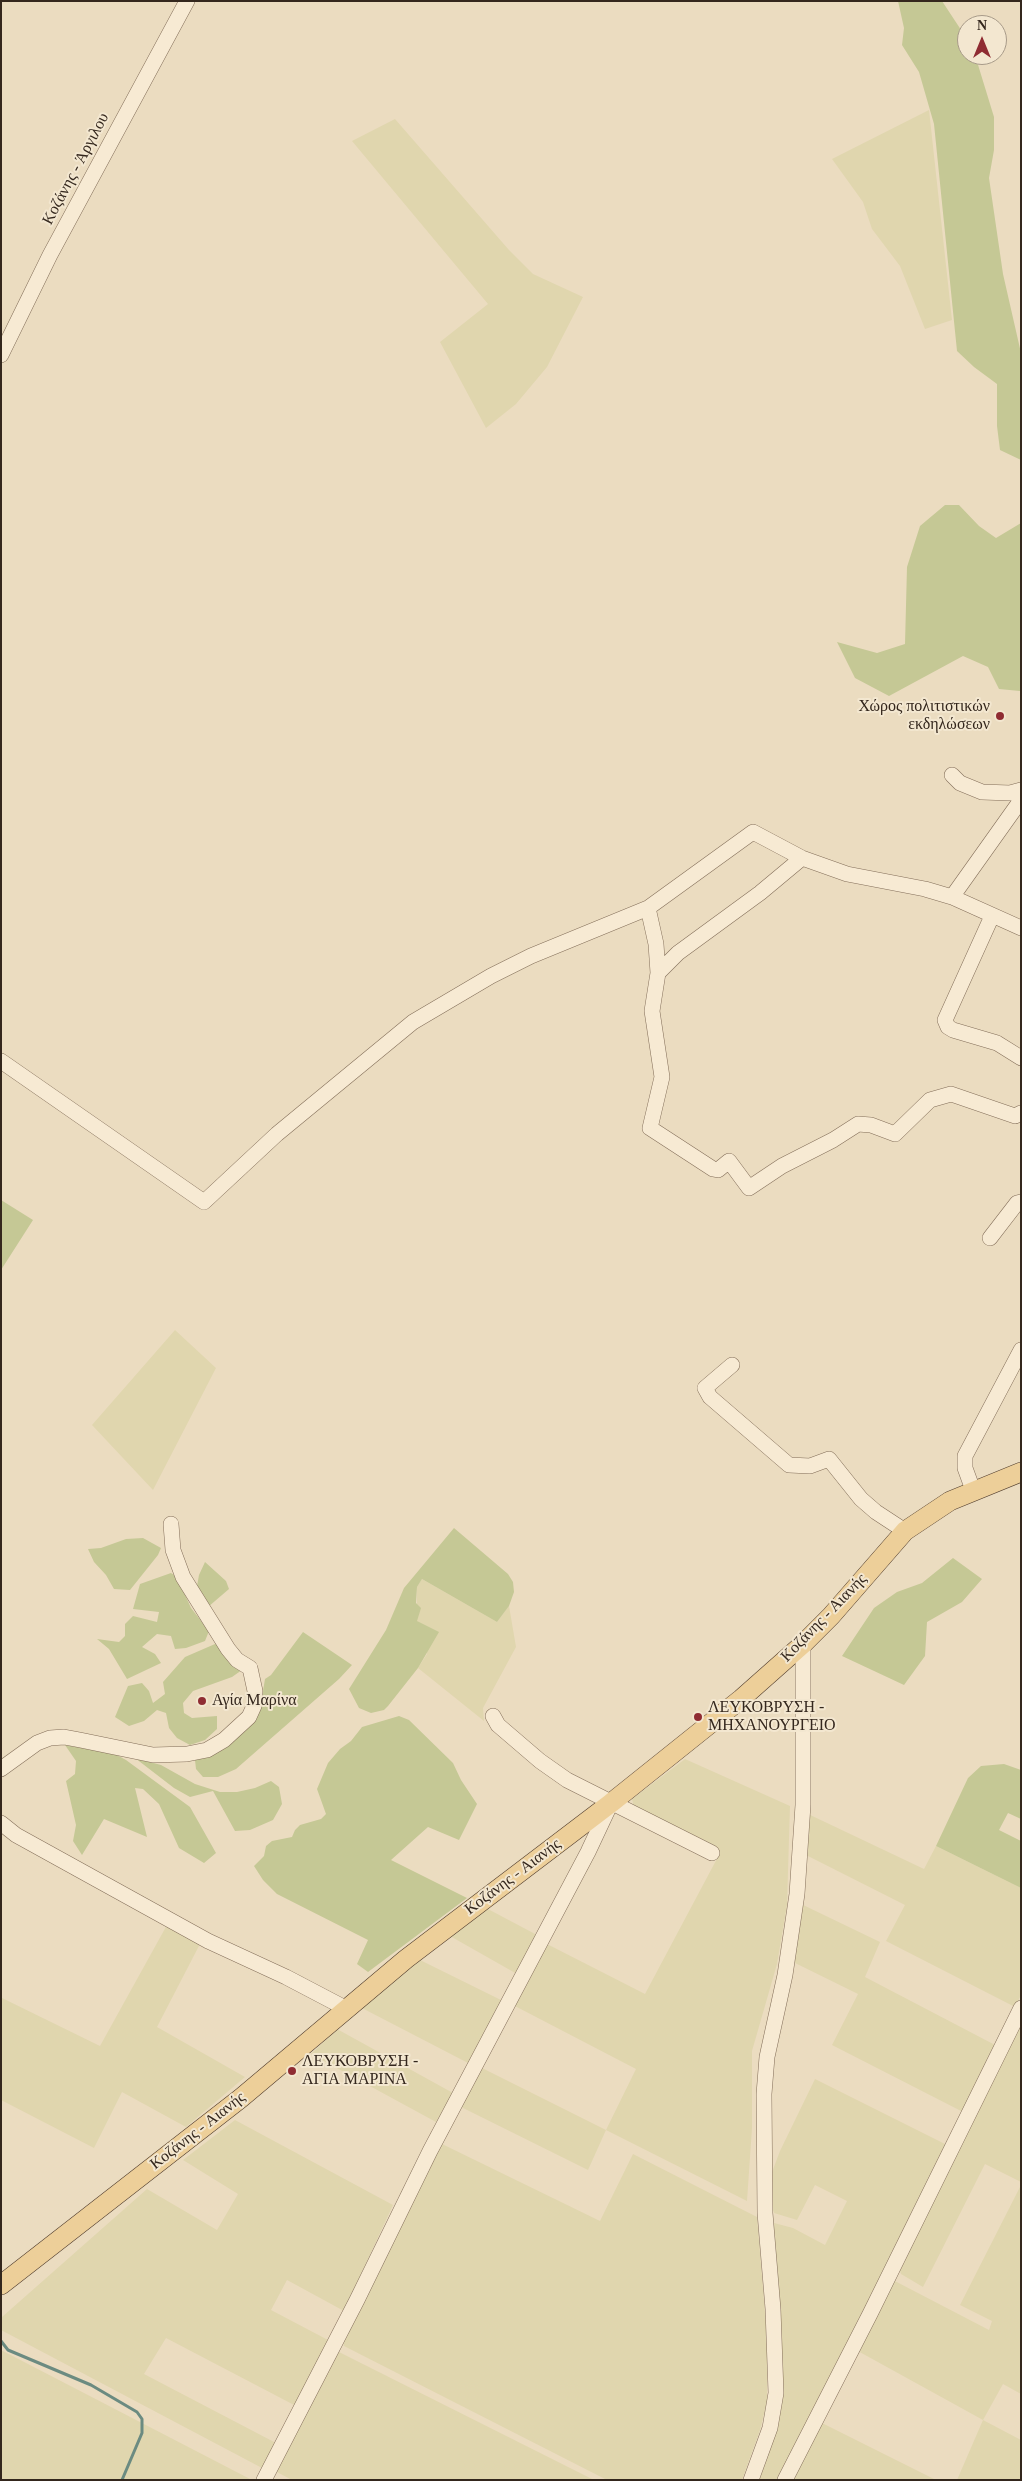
<!DOCTYPE html>
<html>
<head>
<meta charset="utf-8">
<style>
  body { margin:0 }
  #map { position:relative; width:1022px; height:2481px; overflow:hidden; background:#ebdcc0; font-family:"Times New Roman",serif }
  canvas { display:block }
  .frame { position:absolute; inset:0; border:2px solid #34271d; pointer-events:none }
  .north { position:absolute; left:957px; top:15px; width:50px; height:50px; box-sizing:border-box; background:#f3e7d0; border:1px solid #a79a88; border-radius:50%; rotate:0deg; font-size:14px; font-weight:700; line-height:20px; text-align:center; color:#34271d }
  .north::after { content:''; display:block; margin:auto; width:18px; height:22px; background:#8f2c32; clip-path:polygon(50% 0,100% 100%,50% 72%,0 100%) }
</style>
</head>
<body>
<div id="map">
<canvas width="1022" height="2481"></canvas>
<div class="frame"></div>
<div class="north">N</div>
</div>
<script>
const g = document.querySelector('canvas').getContext('2d');
g.lineJoin = 'round';
function fillPath(path, color) { g.fillStyle = color; g.fill(path, 'evenodd'); }
const shape = rows => new Path2D(rows.map(r => 'M' + r).join(''));
function strokePath(path, color, width, dash) { g.strokeStyle = color; g.lineWidth = width; g.lineCap = dash ? 'butt' : 'round'; g.setLineDash(dash || []); g.stroke(path); }
function label(font, color, halo, rows, align = 'center') {
  g.font = font + ' "Times New Roman",serif'; g.lineWidth = 4; g.setLineDash([]); g.textBaseline = 'middle'; g.strokeStyle = halo; g.fillStyle = color; for (const [text, x, y, turn = 0] of rows) {
    g.save(); g.translate(x, y); g.rotate((+turn || 0) * Math.PI / 180); g.textAlign = isNaN(turn) ? turn : align; if (halo) g.strokeText(text, 0, 0); g.fillText(text, 0, 0); g.restore();
  }
}
fillPath(shape([
  [929,110,952,320,925,329,900,266,872,229,863,202,832,159],
  [395,119,509,250,533,274,583,297,547,367,516,404,486,428,440,342,488,304,352,141],
  [175,1330,216,1368,153,1490,92,1425],
  [422,1579,497,1622,509,1606,516,1647,483,1708,484,1721,418,1668,427,1654,417,1621,417,1587],
  [685,1759,790,1806,787,1905,777,1964,752,2051,752,2128,747,2201,606,2130,588,2170,459,2106,480,2067,606,2130,636,2069,513,2005,547,1944,645,1994,720,1853,634,1807,632,1799],
  [806,1813,924,1869,936,1846,1021,1888,1021,1995,1015,2007,886,1941,905,1905,804,1854],
  [799,1903,880,1942,865,1977,997,2046,963,2112,832,2045,858,1994,791,1961],
  [486,1908,537,1935,517,1974,450,1936],
  [167,1925,201,1942,157,2027,245,2077,186,2127,122,2092,94,2148,1,2100,2,1998,100,2046],
  [420,1960,503,2001,470,2064,360,2007],
  [1021,2021,1021,2182,985,2164,923,2287,901,2274,899,2268],
  [337,2029,453,2093,436,2122,311,2054],
  [815,2079,947,2145,780,2480,758,2480,778,2423,771,2229,774,2223,793,2228,825,2245,847,2201,815,2185,797,2220,774,2213,771,2204,769,2180,780,2151],
  [235,2120,393,2205,344,2311,287,2280,271,2310,328,2340,296,2406,166,2338,144,2374,276,2443,262,2468,1,2330,2,2317,147,2189,217,2230,238,2194,183,2160],
  [440,2143,600,2221,633,2154,757,2217,767,2335,767,2402,760,2430,742,2480,607,2480,344,2346,343,2340],
  [1021,2185,1021,2394,1003,2384,983,2420,1021,2440,1021,2480,957,2480,983,2420,856,2350,891,2279,989,2330,992,2321,960,2305],
  [1,2350,252,2480,1,2480],
  [339,2352,594,2480,292,2480,275,2471,334,2354],
  [820,2422,936,2480,791,2480]
]), '#e0d6ae');
fillPath(shape([
  [898,1,942,1,967,39,967,55,975,55,994,117,994,150,989,178,1003,274,1021,353,1021,460,1000,450,997,426,997,384,974,367,957,351,934,124,919,72,902,45,904,28],
  [945,505,959,505,979,526,996,538,1021,523,1020,691,999,689,988,667,963,656,889,696,855,678,837,642,877,653,905,644,907,567,920,526],
  [1,1200,33,1220,1,1270],
  [454,1528,508,1574,513,1582,514,1592,509,1606,497,1622,422,1579,417,1587,416,1603,421,1608,417,1621,439,1632,418,1668,388,1706,384,1710,371,1713,359,1708,349,1689,386,1630,404,1588],
  [143,1538,161,1548,158,1555,130,1590,114,1589,106,1575,94,1562,88,1549,101,1548,126,1539],
  [953,1558,982,1579,962,1602,927,1622,925,1656,904,1685,842,1656,874,1608,897,1592,922,1583],
  [205,1562,226,1581,229,1589,208,1607,197,1586,199,1575],
  [171,1573,177,1577,191,1608,209,1631,205,1641,186,1648,175,1649,171,1636,157,1634,142,1647,155,1654,161,1663,127,1679,109,1649,97,1639,119,1642,125,1636,125,1624,133,1616,157,1622,159,1612,133,1609,140,1584],
  [303,1632,352,1665,339,1679,236,1769,218,1777,203,1777,196,1769,195,1760,261,1703,265,1679,271,1675],
  [215,1644,223,1647,242,1670,232,1677,193,1691,183,1703,184,1713,192,1718,217,1716,217,1729,205,1740,190,1745,177,1738,169,1728,166,1713,157,1710,144,1721,129,1726,115,1717,128,1686,142,1683,149,1691,153,1703,165,1694,163,1682,185,1657],
  [399,1716,409,1720,453,1763,461,1780,477,1804,459,1840,428,1827,391,1860,467,1898,368,1972,357,1964,368,1940,277,1894,263,1880,254,1866,264,1856,266,1846,272,1841,292,1837,295,1830,300,1825,321,1819,326,1814,317,1789,328,1763,340,1749,351,1741,362,1727],
  [65,1745,115,1754,126,1760,190,1807,216,1853,204,1863,179,1848,159,1804,143,1789,135,1788,147,1837,104,1819,82,1855,73,1841,76,1825,66,1781,75,1774,76,1761],
  [135,1758,161,1765,195,1784,220,1792,237,1792,255,1788,271,1781,279,1787,282,1804,273,1820,250,1830,235,1831,213,1791,190,1797,174,1788],
  [1004,1764,1021,1770,1021,1819,1008,1813,999,1830,1021,1841,1021,1888,936,1846,968,1778,981,1766]
]), '#c5c895');
strokePath(shape([
  [1,2341,8,2350,91,2385,137,2412,142,2419,142,2433,122,2480]
]), '#6b8b81', 3);
const minor = shape([
  [1,355,50,255,187,1],
  [952,775,960,783,982,792,1010,793,1021,790],
  [802,858,760,893,678,953,658,973,652,1011,662,1077,650,1128,713,1169,718,1170,729,1161,749,1188,782,1166,833,1140,858,1124,871,1125,895,1134,930,1100,951,1094,1015,1116,1021,1113],
  [952,897,1021,800],
  [648,908,656,944,658,973],
  [992,916,945,1020,948,1027,953,1030,997,1043,1021,1058],
  [1,1061,204,1202,277,1134,413,1022,491,976,531,956,648,908,753,832,802,858,847,874,925,889,952,897,1021,928],
  [990,1238,1017,1203,1021,1202],
  [732,1365,705,1388,710,1397,789,1465,810,1466,829,1459,861,1499,876,1512,905,1531],
  [973,1490,965,1468,965,1456,1021,1350],
  [493,1716,498,1725,540,1761,567,1780,712,1853],
  [1,1769,37,1743,50,1738,64,1737,80,1740,153,1755,187,1754,207,1750,224,1740,249,1717,254,1706,255,1691,250,1668,237,1660,228,1649,183,1577,173,1550,171,1524],
  [1,1823,16,1835,208,1941,286,1977,347,2009],
  [264,2480,357,2300,430,2151,588,1852,611,1803],
  [751,2480,770,2428,776,2393,773,2309,765,2213,764,2094,767,2057,785,1975,797,1894,803,1805,803,1644],
  [785,2480,870,2314,1021,2008]
]);
const major = shape([
  [1,2285,241,2098,406,1959,611,1803,741,1699,803,1644,831,1616,905,1531,950,1501,1021,1472]
]);
strokePath(minor, '#836e59', 16);
strokePath(major, '#513d2e', 20);
strokePath(minor, '#f7ead3', 15);
strokePath(major, '#edcf99', 19);
for (const [x, y, r, color] of [
  [1000,716,5,"#8f2c32"],
  [202,1701,5,"#8f2c32"],
  [698,1717,5,"#8f2c32"],
  [292,2071,5,"#8f2c32"]
]) { const dot = new Path2D(); dot.arc(x, y, r, 0, 2 * Math.PI); g.fillStyle = color; g.fill(dot); strokePath(dot, '#f3e7d0', 2); }
label('16px', '#34271d', '#f3e7d0', [
  ["Κοζάνης - Άργιλου",76,169,-62],
  ["Κοζάνης - Αιανής",824,1618,-46],
  ["Κοζάνης - Αιανής",513,1877,-37],
  ["Κοζάνης - Αιανής",198,2131,-38]
]);
label('16px', '#34271d', '#f3e7d0', [
  ["Χώρος πολιτιστικών",990,707,"right"],
  ["εκδηλώσεων",990,725,"right"],
  ["Αγία Μαρίνα",212,1701],
  ["ΛΕΥΚΟΒΡΥΣΗ -",708,1708],
  ["ΜΗΧΑΝΟΥΡΓΕΙΟ",708,1726],
  ["ΛΕΥΚΟΒΡΥΣΗ -",302,2062],
  ["ΑΓΙΑ ΜΑΡΙΝΑ",302,2080]
], 'left');
</script>
</body>
</html>
